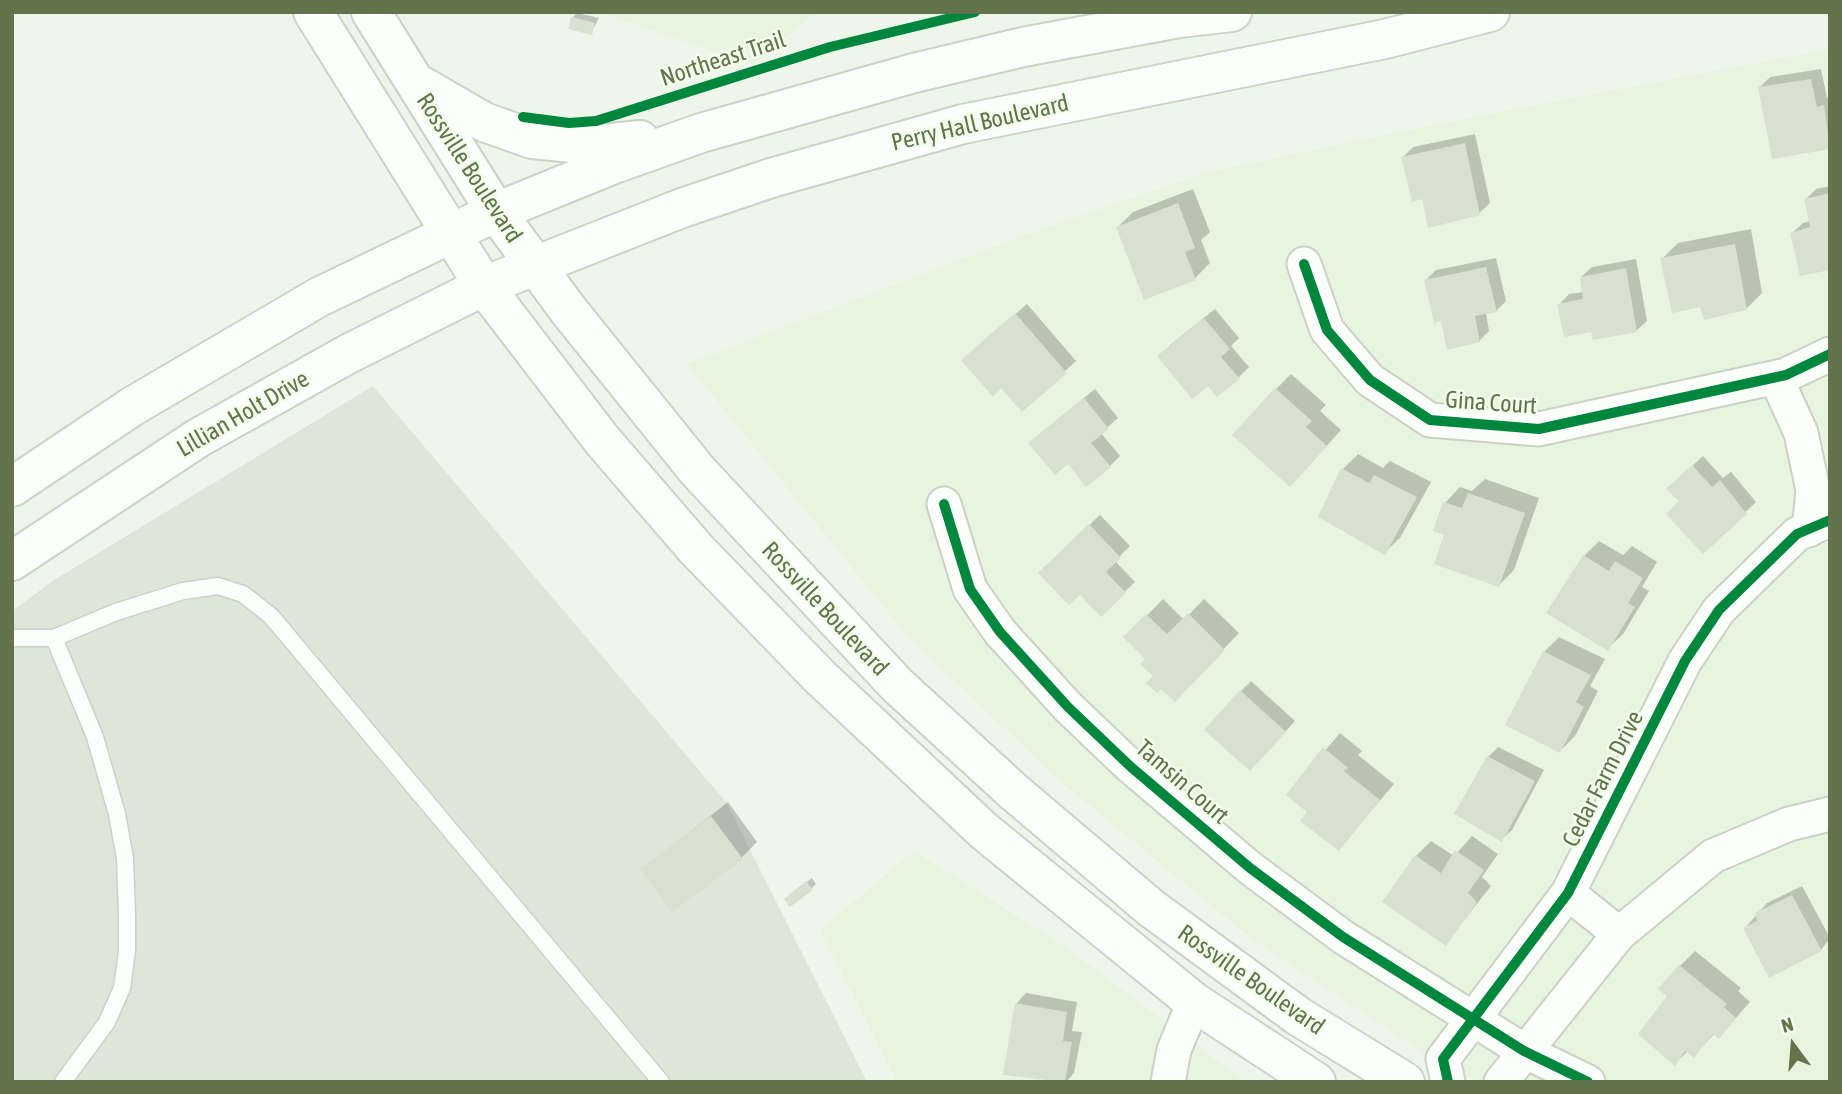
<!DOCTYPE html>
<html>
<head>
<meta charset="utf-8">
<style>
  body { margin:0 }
  #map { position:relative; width:1842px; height:1094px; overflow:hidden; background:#eef6eb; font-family:"Asap Condensed",sans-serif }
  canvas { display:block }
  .frame { position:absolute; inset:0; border:14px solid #63734c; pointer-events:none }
  .north { position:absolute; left:1758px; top:1010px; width:70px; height:70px; -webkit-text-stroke:5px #f2feec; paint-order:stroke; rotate:344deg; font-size:19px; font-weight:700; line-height:28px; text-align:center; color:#63734c }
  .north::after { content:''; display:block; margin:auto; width:24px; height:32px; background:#63734c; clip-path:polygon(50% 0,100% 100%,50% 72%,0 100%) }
</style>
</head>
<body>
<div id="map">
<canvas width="1842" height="1094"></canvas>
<div class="frame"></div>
<div class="north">N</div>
</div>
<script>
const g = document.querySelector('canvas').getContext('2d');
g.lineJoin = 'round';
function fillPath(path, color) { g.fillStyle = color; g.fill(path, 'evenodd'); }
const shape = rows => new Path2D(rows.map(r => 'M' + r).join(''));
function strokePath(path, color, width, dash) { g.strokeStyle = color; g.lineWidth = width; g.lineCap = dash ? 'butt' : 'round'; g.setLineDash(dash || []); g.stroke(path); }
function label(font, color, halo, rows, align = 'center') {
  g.font = font + ' "Asap Condensed",sans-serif'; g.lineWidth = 5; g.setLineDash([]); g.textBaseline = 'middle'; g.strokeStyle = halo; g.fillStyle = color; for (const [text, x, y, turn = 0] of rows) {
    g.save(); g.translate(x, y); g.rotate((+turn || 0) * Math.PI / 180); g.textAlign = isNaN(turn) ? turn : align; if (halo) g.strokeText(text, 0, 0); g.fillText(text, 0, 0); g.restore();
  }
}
fillPath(shape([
  [599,12,816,12,753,65],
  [1830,49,1830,1082,1478,1082,1421,1051,1252,939,1055,777,905,633,687,364,1025,235,1208,172,1463,119],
  [914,851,1061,944,1246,1082,897,1082,820,930]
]), '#e7f4df');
fillPath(shape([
  [373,386,726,802,867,1082,12,1082,12,611,54,580]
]), '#dee6d9');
fillPath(shape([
  [577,13,599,18,591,33,573,17],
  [1821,69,1827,98,1830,97,1830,147,1760,87,1770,77],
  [1475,134,1490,203,1479,213,1424,197,1403,157,1413,147],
  [1830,186,1830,268,1792,233,1803,223,1810,221,1806,199,1816,189],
  [1193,189,1210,232,1201,240,1210,263,1195,278,1118,227,1133,212],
  [1751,229,1762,293,1747,308,1701,305,1662,259,1678,243],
  [1496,258,1506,301,1496,311,1486,313,1489,331,1479,341,1426,280,1436,270],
  [1636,259,1647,321,1636,331,1592,330,1559,305,1569,294,1584,292,1581,277,1592,267],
  [1027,304,1076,361,1022,410,974,350],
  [1215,309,1239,338,1231,346,1249,367,1238,378,1169,346],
  [1291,374,1326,405,1320,411,1341,430,1305,470,1276,389],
  [1095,389,1118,418,1101,433,1120,456,1110,466,1041,433],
  [1358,454,1383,468,1390,461,1431,482,1400,538,1384,553,1343,469],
  [1703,456,1723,478,1731,472,1756,502,1704,552,1681,501,1678,479],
  [1485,479,1539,498,1514,570,1499,585,1446,534,1445,503,1460,487,1472,491],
  [1100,515,1130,546,1115,561,1135,582,1101,614,1050,562],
  [1599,541,1623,555,1632,546,1657,562,1642,587,1649,591,1623,634,1607,649,1584,556],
  [1163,599,1184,620,1204,599,1239,633,1175,699,1156,676,1147,659,1126,637],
  [1559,637,1605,659,1590,686,1598,691,1575,736,1560,751,1544,652],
  [1251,681,1295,721,1260,759,1241,691],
  [1340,733,1362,751,1358,755,1394,784,1339,849,1309,811,1288,795],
  [1498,747,1544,770,1512,830,1501,840,1488,757],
  [728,802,757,842,742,857,672,909,643,869],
  [1472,836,1498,854,1482,877,1491,886,1445,944,1416,856,1431,841,1454,856],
  [812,878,816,884,812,888,791,894],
  [1802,886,1830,938,1821,950,1745,928,1767,903],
  [1695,951,1741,988,1738,991,1750,1002,1719,1037,1715,1033,1694,1056,1688,1051,1675,1063,1680,966],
  [1026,993,1077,1002,1072,1031,1082,1032,1074,1073,1066,1082,1005,1074,1016,1004]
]), '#0003');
fillPath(shape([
  [571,17,595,23,592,35,568,29],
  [1811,79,1817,107,1824,105,1830,149,1772,159,1758,87],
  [1465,143,1480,215,1428,228,1422,199,1412,202,1401,157],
  [1830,193,1830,270,1800,276,1790,233,1810,227,1804,199],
  [1178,203,1195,248,1185,252,1196,280,1144,300,1116,227],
  [1735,244,1747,310,1704,320,1700,307,1672,313,1660,258],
  [1486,267,1497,312,1475,316,1480,342,1447,350,1441,321,1434,323,1424,280],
  [1626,268,1637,332,1593,340,1591,332,1564,337,1557,304,1583,299,1580,277],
  [1015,313,1067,373,1022,412,1001,388,993,397,961,360],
  [1204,318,1230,349,1221,357,1240,379,1217,397,1208,386,1192,399,1157,356],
  [1275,388,1312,421,1306,427,1327,446,1290,487,1232,435],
  [1084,398,1109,429,1091,443,1111,467,1086,487,1068,464,1055,475,1028,443],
  [1692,465,1712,487,1720,480,1747,514,1703,554,1666,514,1679,501,1666,489],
  [1341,468,1369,483,1374,475,1417,497,1385,555,1318,517],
  [1468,493,1525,513,1499,587,1434,564,1444,535,1433,531,1443,502,1462,508],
  [1089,524,1121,558,1106,572,1126,593,1101,617,1080,595,1069,605,1038,573],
  [1583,555,1609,571,1615,561,1643,578,1628,603,1635,607,1608,651,1546,613],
  [1188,613,1225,650,1175,702,1161,689,1157,693,1146,683,1153,676,1140,664,1145,659,1123,637,1146,614,1167,634],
  [1543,651,1591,675,1576,702,1584,707,1560,753,1505,725],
  [1240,690,1286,732,1250,771,1204,730],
  [1323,747,1348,768,1344,771,1380,800,1339,851,1300,821,1307,812,1286,795],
  [1487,756,1535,781,1502,842,1454,814],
  [711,816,743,859,672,912,640,869],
  [1455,850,1484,870,1468,893,1477,902,1446,946,1382,902,1415,855,1441,873],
  [806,881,813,890,790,907,784,899],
  [1792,895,1822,951,1769,978,1743,928,1757,921,1755,913],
  [1679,965,1727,1004,1724,1007,1736,1018,1719,1039,1713,1034,1694,1058,1685,1051,1675,1066,1638,1034,1667,996,1658,989],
  [1015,1003,1067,1012,1063,1041,1072,1042,1065,1082,1003,1075]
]), '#d8e0d0');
const lane = shape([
  [12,638,54,638,116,612,183,591,218,586,243,594,271,616,661,1082],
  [54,638,95,737,117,814,125,858,127,916,127,951,122,988,107,1022,63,1082]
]);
const street = shape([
  [1304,264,1327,330,1370,380,1430,420,1539,429,1786,375,1830,354],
  [1776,378,1801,433,1813,490,1809,530],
  [944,504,970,589,1000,632,1068,707,1131,767,1250,868,1343,937,1524,1051,1588,1082],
  [1568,893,1619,934],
  [1168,1082,1174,1050,1194,1002],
  [1448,1082,1443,1059,1568,893,1685,661,1719,610,1797,534,1830,520],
  [1501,1082,1619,934,1713,856,1789,824,1830,814]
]);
const secondary = shape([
  [313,12,484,286,602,440,696,549,820,677,984,831,1194,1002,1316,1082],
  [371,12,496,212,569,311,697,470,897,685,1014,792,1151,908,1298,1016,1405,1082],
  [420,85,484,122,532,139,593,145,640,140],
  [12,487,133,406,319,297,496,212,614,164,701,133,914,73,1023,47,1179,18,1232,12],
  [12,561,198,438,348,354,484,286,682,208,771,178,963,124,1385,39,1490,12]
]);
strokePath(lane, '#cad2c5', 19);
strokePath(street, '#cad2c5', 37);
strokePath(secondary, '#cbd3c5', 42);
strokePath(lane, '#fcfefc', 16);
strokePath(street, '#fcfefc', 33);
strokePath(secondary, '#fcfefc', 38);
strokePath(shape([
  [523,117,569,123,596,121,830,47,975,12],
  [1304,264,1327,330,1370,380,1430,420,1539,429,1786,375,1830,354],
  [944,504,970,589,1000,632,1068,707,1131,767,1250,868,1343,937,1524,1051,1588,1082],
  [1448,1082,1443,1059,1568,893,1685,661,1719,610,1797,534,1830,520]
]), '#00873e', 10);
label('24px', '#63734c', '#f2feec', [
  ["Northeast Trail",723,59,-18],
  ["Perry Hall Boulevard",980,123,-13],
  ["Rossville Boulevard",469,168,57],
  ["Gina Court",1491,403,4],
  ["Lillian Holt Drive",243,414,-30],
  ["Rossville Boulevard",825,609,47],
  ["Cedar Farm Drive",1603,779,-63],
  ["Tamsin Court",1182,782,41],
  ["Rossville Boulevard",1251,980,35]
]);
</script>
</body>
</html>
